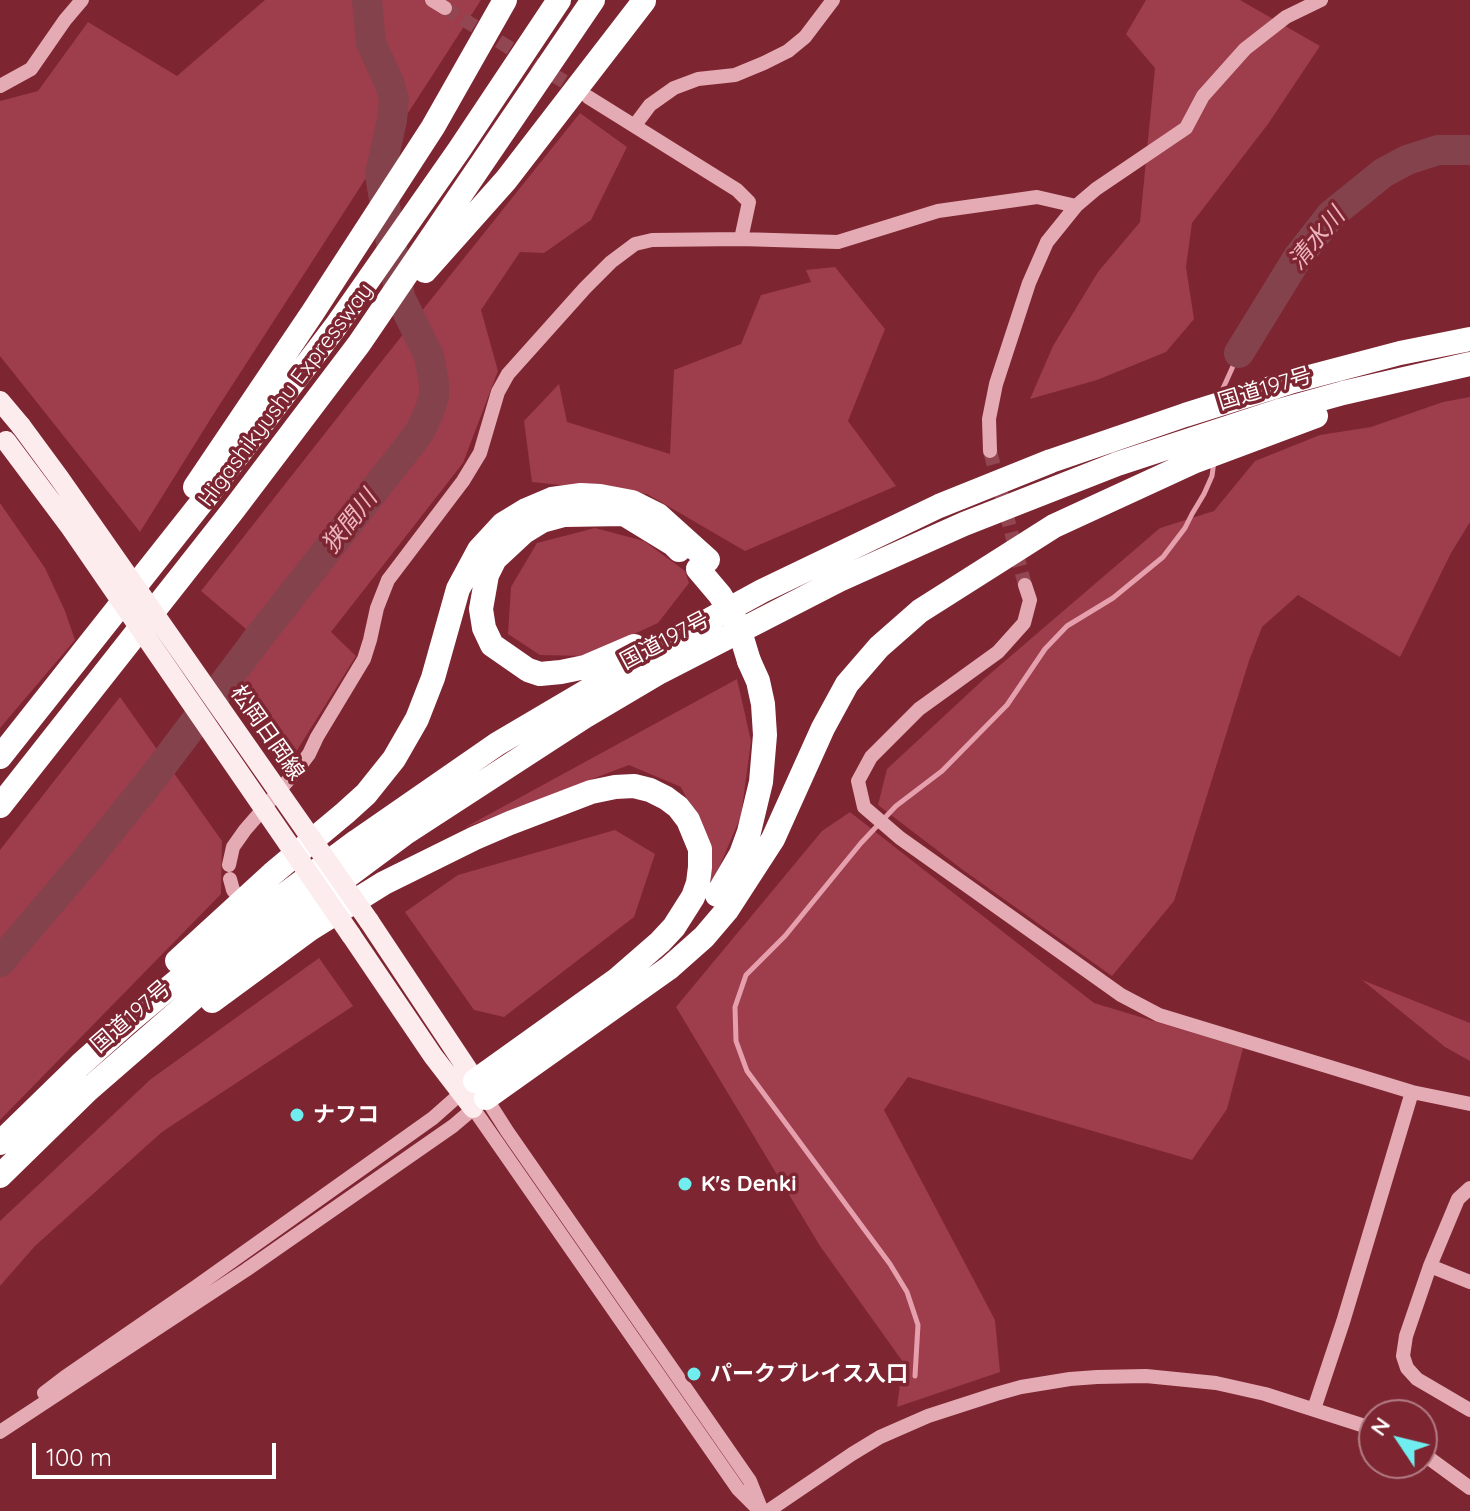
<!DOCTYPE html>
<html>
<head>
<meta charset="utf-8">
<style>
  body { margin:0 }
  #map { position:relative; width:1470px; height:1511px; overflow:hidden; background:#7e2532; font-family:Quicksand,sans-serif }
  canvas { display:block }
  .north { position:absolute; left:1358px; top:1399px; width:80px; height:80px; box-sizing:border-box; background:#7e2532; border:2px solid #b27c84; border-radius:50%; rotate:305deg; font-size:22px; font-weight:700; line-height:32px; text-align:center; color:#fff }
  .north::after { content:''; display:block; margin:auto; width:28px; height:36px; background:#70eeef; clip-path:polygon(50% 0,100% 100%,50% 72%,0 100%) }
  .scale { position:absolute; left:32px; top:1443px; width:244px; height:36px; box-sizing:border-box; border:4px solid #fff; border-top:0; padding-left:10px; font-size:24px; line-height:28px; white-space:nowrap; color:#fff; -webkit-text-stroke:6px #7e2532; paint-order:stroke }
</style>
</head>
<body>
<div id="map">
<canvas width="1470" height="1511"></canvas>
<div class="north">N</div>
<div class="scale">100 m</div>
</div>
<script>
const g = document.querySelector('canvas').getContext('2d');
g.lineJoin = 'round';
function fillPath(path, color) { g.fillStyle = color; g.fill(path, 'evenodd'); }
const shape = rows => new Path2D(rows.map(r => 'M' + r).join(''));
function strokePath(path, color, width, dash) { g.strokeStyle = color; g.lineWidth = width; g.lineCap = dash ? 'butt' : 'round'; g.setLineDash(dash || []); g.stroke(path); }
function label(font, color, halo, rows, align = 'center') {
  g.font = font + ' Quicksand,"Noto Sans JP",sans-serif'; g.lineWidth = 7; g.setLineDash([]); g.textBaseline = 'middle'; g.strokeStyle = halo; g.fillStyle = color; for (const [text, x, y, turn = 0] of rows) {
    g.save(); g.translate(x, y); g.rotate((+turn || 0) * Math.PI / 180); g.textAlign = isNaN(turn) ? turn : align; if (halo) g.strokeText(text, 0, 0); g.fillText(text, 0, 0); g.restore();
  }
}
fillPath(shape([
  [265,0,481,0,213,415,140,532,0,356,0,101,38,91,88,22,177,76],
  [1146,0,1240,0,1320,46,1268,124,1192,223,1186,267,1194,319,1166,352,1097,380,1030,399,1053,346,1098,272,1140,222,1155,68,1126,34],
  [580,113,627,147,591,220,544,253,520,252,481,310,498,371,463,463,331,632,356,656,291,760,223,662,246,629,201,591,381,362],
  [835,267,885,329,848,421,896,486,745,551,647,494,532,482,524,421,559,384,567,422,670,454,674,370,741,344,761,295,811,282,806,270],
  [1470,397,1470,522,1451,553,1400,657,1298,595,1262,627,1249,661,1174,901,1112,976,963,870,878,805,887,769,984,679,1160,528,1214,511,1255,461,1320,435,1371,427,1443,402],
  [0,503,45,568,65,611,75,640,0,728],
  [595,528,644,541,685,571,689,583,658,623,586,656,540,655,508,634,511,587,537,543],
  [737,679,751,741,741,816,712,884,701,828,681,787,629,765,464,828],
  [120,697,222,841,221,894,0,1120,0,850],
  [850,812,1094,1003,1243,1048,1227,1109,1192,1160,908,1077,884,1110,995,1320,1000,1372,897,1407,903,1362,820,1246,676,1007,822,831],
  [615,830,655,854,634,917,504,1017,474,1010,405,912,458,875],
  [319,958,353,1006,162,1132,35,1246,0,1286,0,1221,151,1079],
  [1362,980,1470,1023,1470,1061,1445,1047]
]), '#9e3d4c');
strokePath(shape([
  [1220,395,1239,353],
  [915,1376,918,1325,907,1292,890,1264,747,1071,736,1041,735,1007,746,975,785,936,861,843,896,806,942,771,1007,705,1045,649,1067,626,1113,598,1163,557,1185,528,1192,514,1204,494,1212,476,1214,461]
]), '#e69fac', 5);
strokePath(shape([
  [1239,353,1298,257,1331,215,1383,173,1407,160,1438,150,1470,150],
  [0,962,89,857,155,775,259,637,409,446,420,431,430,410,434,396,434,383,429,356,400,297,382,187,380,174,392,120,394,99,389,82,371,43,367,0]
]), '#84434c', 30);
strokePath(shape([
  [445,8,581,92],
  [990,451,1025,585]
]), '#914651', 14, [14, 7]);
strokePath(shape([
  [432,0,445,8],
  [0,86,31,69,65,20,82,0],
  [588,97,737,190,749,202,741,239],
  [635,125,650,105,674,88,698,79,735,75,764,63,788,51,805,37,833,0],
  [990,451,989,419,996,384,1029,283,1047,242,1076,206,1096,189,1186,128,1203,96,1245,49,1286,17,1321,0],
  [1025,585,1030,600,1024,623,998,652,919,709,871,757,858,781,864,807,900,838,1121,995,1159,1015,1412,1092,1470,1104],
  [229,865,233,847,245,830,297,770,309,754,317,737,364,659,370,640,377,608,388,580,463,481,480,453,498,392,508,374,585,288,611,262,635,244,652,240,741,239,838,242,938,211,1037,197,1076,206],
  [230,879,233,890,242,901],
  [473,1108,738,1489,757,1508],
  [1470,1188,1458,1199,1430,1266,1406,1336,1403,1356,1407,1368,1417,1379,1470,1410],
  [1430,1266,1470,1282],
  [44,1393,65,1377,197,1286,433,1118,468,1087],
  [1314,1409,1343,1322,1412,1092],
  [0,1432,246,1270,453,1126,486,1098,507,1131,750,1481,762,1511],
  [1422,1453,1470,1488],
  [768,1511,852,1454,880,1437,928,1416,996,1394,1021,1387,1070,1379,1097,1377,1146,1376,1216,1383,1265,1394,1374,1429]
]), '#e5abb4', 14);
strokePath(shape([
  [0,401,21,426],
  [369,921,482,1091],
  [351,935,433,1056,473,1108]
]), '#fdeced', 20);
strokePath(shape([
  [425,271,506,180,644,1],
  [195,487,313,312,433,127,505,0],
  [634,646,585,667,561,672,540,674,528,670,492,645,484,628,481,609,487,575,495,559,524,532,542,521,564,515,624,514,673,544,679,550],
  [0,757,213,488,336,326,459,150,559,0],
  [0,806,234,509,359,344,593,0],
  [717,895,741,854,749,832,761,782,765,735,763,704,758,681,749,661],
  [177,961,272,874,345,813,366,794,394,759,417,719,433,678,458,589,479,550,503,524,526,510,552,499,581,495,600,496,632,502,658,515,708,560],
  [212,1001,310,929,384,883,475,838,510,823,591,792,615,787,634,786,650,790,666,798,678,807,688,820,700,849,700,867,698,883,693,897,674,927,660,942,614,982],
  [475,1081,626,973],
  [486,1098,669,968,704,937,727,910,773,839,823,728,847,684,879,647,920,611,1054,526,1193,462,1316,416],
  [0,1143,80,1065,127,1023,244,925,357,841,497,744,687,632,762,591,939,506,1051,461,1185,415,1290,382,1400,353,1470,339],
  [0,1176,88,1090,256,944,404,834,584,717,660,672,839,580,964,524,1117,464,1282,410,1343,393,1470,364]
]), '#fff', 24);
strokePath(shape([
  [21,426,60,479,369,921],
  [6,441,71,528,351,935]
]), '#fdeced', 20);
strokePath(shape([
  [698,569,720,595,738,625,749,661]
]), '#fff', 24);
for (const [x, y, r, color] of [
  [297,1115,8,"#70eeef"],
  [685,1184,8,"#70eeef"],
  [694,1374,8,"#70eeef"]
]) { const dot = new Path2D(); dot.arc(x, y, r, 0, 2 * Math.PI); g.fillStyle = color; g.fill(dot); strokePath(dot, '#7e2532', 3); }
label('22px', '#fff', '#7e2532', [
  ["国道197号",1265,389,-17],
  ["Higashikyushu Expressway",286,395,-53],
  ["国道197号",665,641,-28],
  ["松岡日岡線",267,733,55],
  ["国道197号",131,1017,-41]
]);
label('bold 22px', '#fff', '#7e2532', [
  ["ナフコ",313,1115],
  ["K's Denki",701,1184],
  ["パークプレイス入口",710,1374]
], 'left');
label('italic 24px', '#edb6bf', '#7e2532', [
  ["清水川",1317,239,-50],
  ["狭間川",350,522,-52]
]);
</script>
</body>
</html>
